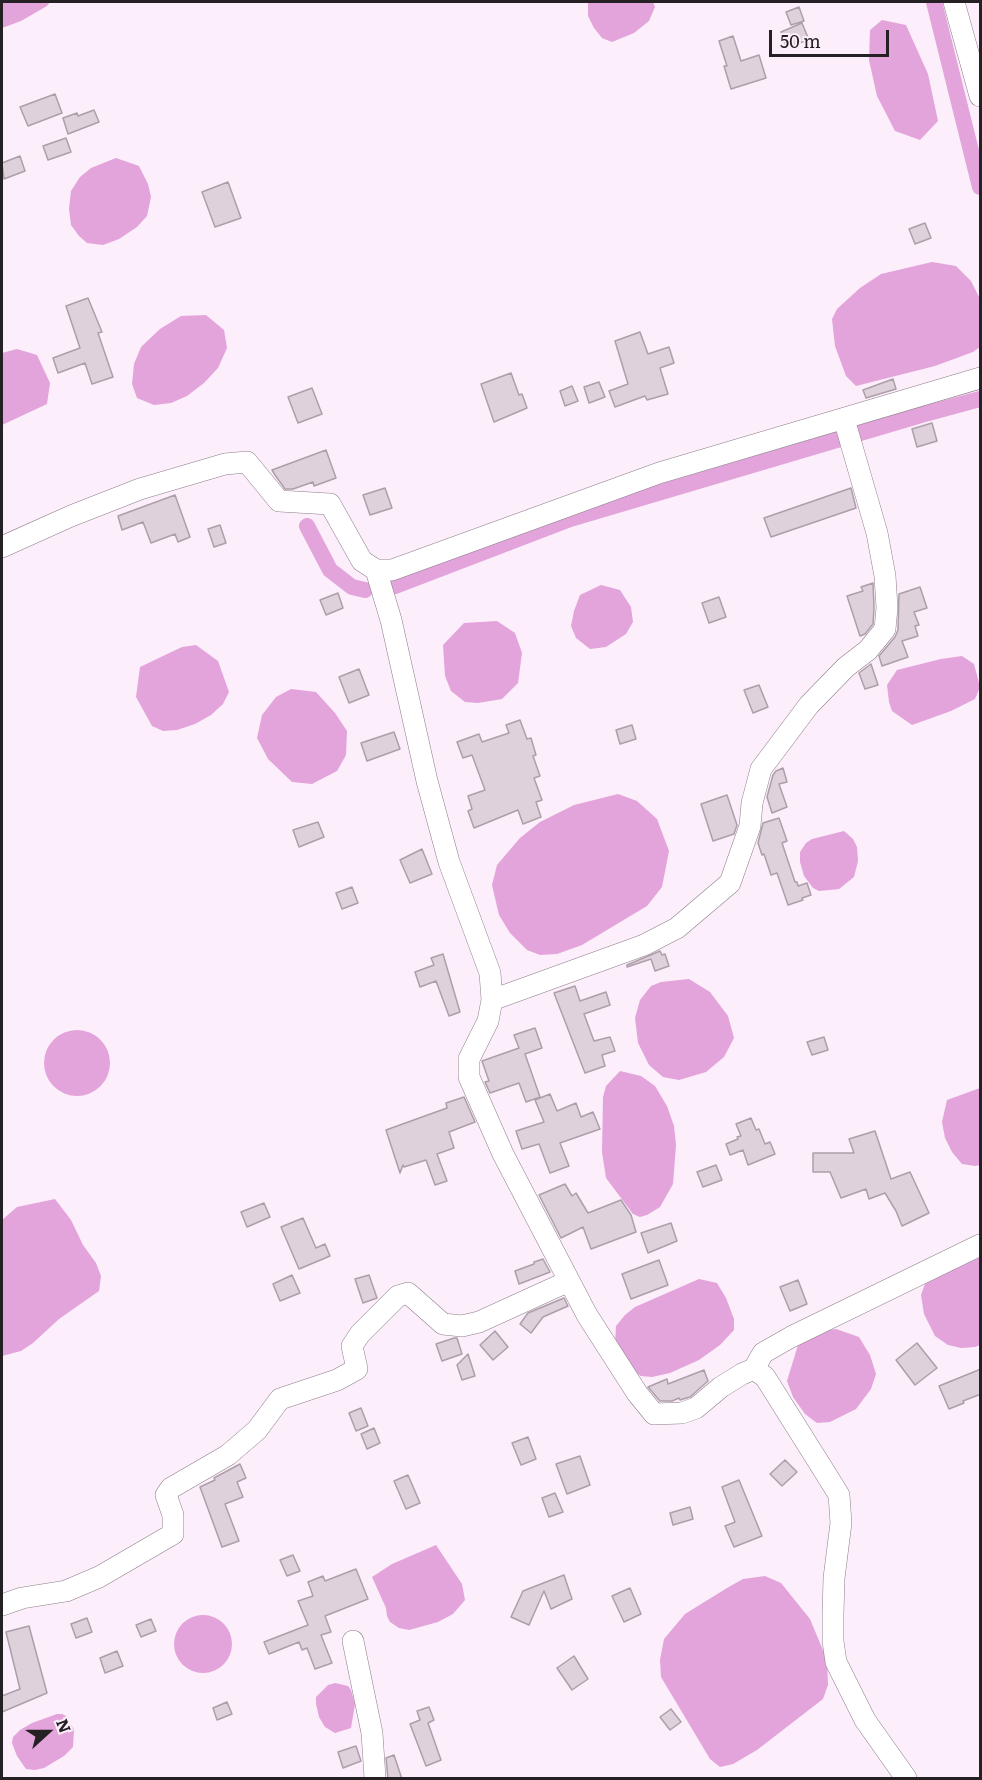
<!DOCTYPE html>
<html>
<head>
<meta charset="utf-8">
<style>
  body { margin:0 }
  #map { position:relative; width:982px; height:1780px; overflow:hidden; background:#fceefa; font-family:Literata,serif }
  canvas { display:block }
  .frame { position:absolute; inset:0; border:3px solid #252024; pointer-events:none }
  .north { position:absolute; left:18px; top:1702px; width:60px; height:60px; -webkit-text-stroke:4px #fceefa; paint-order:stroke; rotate:69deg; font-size:16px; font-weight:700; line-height:24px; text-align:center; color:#252024 }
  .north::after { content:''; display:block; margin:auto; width:21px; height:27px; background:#252024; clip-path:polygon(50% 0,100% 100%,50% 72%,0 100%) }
  .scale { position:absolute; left:769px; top:30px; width:120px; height:27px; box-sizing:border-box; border:3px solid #252024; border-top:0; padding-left:8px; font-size:18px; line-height:21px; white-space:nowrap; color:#252024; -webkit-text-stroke:4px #fceefa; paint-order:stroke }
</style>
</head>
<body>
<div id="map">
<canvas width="982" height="1780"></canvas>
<div class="frame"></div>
<div class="north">N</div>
<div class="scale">50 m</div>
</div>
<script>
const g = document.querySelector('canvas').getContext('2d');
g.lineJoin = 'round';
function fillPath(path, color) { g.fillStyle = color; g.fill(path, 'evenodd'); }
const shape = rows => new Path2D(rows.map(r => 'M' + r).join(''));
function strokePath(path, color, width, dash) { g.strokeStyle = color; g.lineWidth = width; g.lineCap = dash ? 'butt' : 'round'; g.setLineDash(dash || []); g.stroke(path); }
fillPath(shape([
  [2,2,50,2,47,6,21,21,2,28],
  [588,2,653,2,655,7,649,21,634,33,612,42,602,38,594,28,588,16],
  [882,20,906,25,928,74,938,121,920,140,895,131,877,96,869,60,870,30],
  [116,158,139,166,148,184,151,197,147,216,137,227,119,239,103,245,87,243,79,236,71,225,69,209,71,191,80,177,91,168],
  [932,262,956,266,971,281,980,299,980,347,973,352,935,366,856,386,846,376,835,346,832,319,837,309,860,288,881,274],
  [206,315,224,330,227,348,218,368,204,383,187,396,171,403,154,405,137,398,132,384,134,364,141,347,160,329,181,316],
  [17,349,37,355,50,383,47,404,2,425,2,353],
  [601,585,620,590,631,607,633,622,626,634,606,647,590,649,576,638,571,626,574,611,580,595],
  [497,621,515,633,522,653,518,683,502,699,478,703,465,702,451,691,445,676,443,645,464,623],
  [196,645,218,661,229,692,223,704,211,715,195,724,177,730,163,731,152,726,136,697,140,667,182,647],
  [962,656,974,664,980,687,975,699,951,711,912,725,892,711,889,702,887,685,897,670,941,659],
  [291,689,316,692,335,713,347,731,346,755,337,771,312,784,292,782,268,759,257,738,262,715,276,697],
  [618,794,637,801,657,819,669,851,662,887,647,906,582,945,557,954,540,955,527,950,510,933,499,915,492,885,497,865,520,838,540,822,574,805],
  [844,831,853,839,857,847,858,861,854,877,839,889,819,891,813,888,804,876,800,862,800,852,806,843,812,839],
  [689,979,710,992,728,1016,734,1038,724,1057,706,1072,679,1080,663,1077,649,1065,638,1043,635,1018,640,1000,651,986,661,982],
  '44 1063a33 33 0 1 1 66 0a33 33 0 1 1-66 0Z',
  [620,1071,641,1076,655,1086,667,1106,674,1126,676,1145,673,1184,660,1207,647,1215,640,1217,633,1214,606,1178,602,1152,603,1097,606,1086],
  [980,1088,980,1165,975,1166,962,1164,952,1152,945,1138,942,1122,947,1100],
  [55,1199,71,1220,83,1245,96,1263,101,1276,99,1291,59,1319,33,1343,21,1351,2,1356,2,1220,17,1207],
  [980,1254,980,1345,975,1347,961,1348,948,1345,935,1336,924,1314,921,1295,926,1281],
  [699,1279,717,1283,726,1298,734,1319,734,1330,720,1345,699,1360,670,1373,652,1377,641,1376,631,1370,615,1344,616,1326,625,1315,635,1307],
  [836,1329,859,1337,870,1355,876,1374,871,1389,856,1409,830,1422,817,1423,805,1414,793,1397,787,1381,798,1345,821,1331],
  [436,1545,462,1584,465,1600,453,1614,438,1622,409,1630,399,1628,390,1622,387,1616,386,1608,372,1577,392,1564],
  [765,1576,781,1583,810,1619,827,1660,828,1685,823,1699,757,1750,733,1764,720,1767,710,1759,661,1677,660,1660,664,1639,685,1614,727,1588,743,1579],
  '174 1644a29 29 0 1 1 58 0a29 29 0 1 1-58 0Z',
  [335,1683,348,1686,351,1690,355,1704,351,1728,335,1733,325,1727,319,1717,316,1704,316,1697,328,1685],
  [57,1714,62,1714,66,1716,74,1730,73,1747,64,1756,44,1768,35,1770,26,1769,17,1756,12,1743,13,1737,20,1730,32,1723]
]), '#e3a3db');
strokePath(shape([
  [934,2,980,187],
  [307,526,330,570,352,587,365,590],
  [395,586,570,519,921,415,980,399]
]), '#e3a3db', 16);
const building = shape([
  [799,7,804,21,791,25,786,12,799,7],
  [802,23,809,40,786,47,781,32,802,23],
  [733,36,741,61,759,55,766,78,731,89,724,66,727,66,719,41,733,36],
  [55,94,62,113,28,126,20,107,55,94],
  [94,110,99,122,68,134,63,118,77,113,78,116,94,110],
  [66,138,71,152,48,160,43,146,66,138],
  [20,156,25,171,4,179,2,163,20,156],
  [228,182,241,218,215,227,202,192,228,182],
  [925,223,931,238,915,244,909,229,925,223],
  [88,298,102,332,98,333,113,377,92,384,85,363,58,373,53,358,80,348,66,306,88,298],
  [640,332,648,354,669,347,674,363,660,368,668,394,647,400,645,396,615,407,609,391,628,384,615,341,640,332],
  [511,373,519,395,522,394,527,408,494,422,481,384,511,373],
  [893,379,896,389,866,398,863,390,893,379],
  [599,382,605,397,589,403,584,387,599,382],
  [572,386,578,401,565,406,560,391,572,386],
  [312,388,322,414,298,423,288,397,312,388],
  [932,423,937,441,917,447,912,429,932,423],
  [326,450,336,478,314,486,313,482,293,489,285,489,275,475,272,470,326,450],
  [385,488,392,508,370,515,363,495,385,488],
  [851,488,856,508,771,537,764,518,851,488],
  [175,495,190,537,178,542,175,534,151,543,143,522,122,530,118,516,175,495],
  [220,525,226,543,214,547,208,529,220,525],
  [873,583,874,608,873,624,865,634,860,636,847,596,863,591,861,587,873,583],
  [920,587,927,608,914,612,919,625,915,626,918,636,902,641,908,657,882,666,879,656,895,637,898,630,899,594,920,587],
  [338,593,343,608,326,615,320,600,338,593],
  [719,597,726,617,709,623,702,603,719,597],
  [871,664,878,685,865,689,859,673,871,664],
  [359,669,369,695,349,703,339,677,359,669],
  [759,685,768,707,753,713,744,690,759,685],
  [520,720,527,739,531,738,536,755,533,756,540,776,534,778,542,800,536,802,541,817,523,824,518,810,474,828,468,811,472,809,468,796,485,790,472,755,463,758,457,742,479,734,482,742,509,733,506,725,520,720],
  [632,725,636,739,620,744,616,730,632,725],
  [394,732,400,749,367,761,361,743,394,732],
  [783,768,787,782,779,784,787,807,772,813,767,797,773,775,776,771,783,768],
  [727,795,737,825,734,834,713,841,701,804,727,795],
  [779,818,787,841,782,843,795,882,797,882,798,886,807,883,811,895,802,898,803,900,788,905,777,873,771,875,764,854,762,855,758,843,763,823,779,818],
  [318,822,324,837,299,847,293,830,318,822],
  [422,849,432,874,410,883,400,860,422,849],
  [352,887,358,903,342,909,336,893,352,887],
  [660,951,662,955,665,954,669,966,655,971,651,959,627,967,627,965,660,951],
  [443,954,460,1012,449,1016,436,981,420,987,415,972,434,965,431,958,443,954],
  [575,986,580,1001,606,992,610,1005,584,1014,594,1041,610,1037,615,1051,602,1055,605,1066,585,1073,554,993,575,986],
  [535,1028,542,1048,525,1054,540,1097,526,1102,519,1083,490,1093,485,1082,489,1081,482,1061,519,1048,514,1035,535,1028],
  [824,1037,828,1050,812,1055,807,1042,824,1037],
  [550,1094,557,1111,576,1103,581,1117,593,1112,600,1129,560,1143,569,1166,550,1173,539,1144,522,1149,516,1131,544,1122,535,1100,550,1094],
  [464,1097,475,1122,449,1132,454,1148,437,1154,447,1181,435,1185,426,1160,404,1167,403,1165,400,1173,386,1130,447,1108,446,1103,464,1097],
  [751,1118,756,1130,759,1129,765,1144,770,1142,775,1154,748,1165,743,1150,730,1155,726,1144,738,1139,737,1137,741,1136,736,1124,751,1118],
  [875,1131,891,1179,910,1172,929,1213,902,1226,896,1211,885,1193,869,1199,866,1189,841,1198,830,1172,813,1172,813,1153,854,1153,849,1139,875,1131],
  [716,1165,722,1180,703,1187,697,1172,716,1165],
  [565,1184,572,1196,576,1193,588,1213,621,1200,631,1215,636,1232,591,1249,583,1227,561,1238,539,1195,565,1184],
  [264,1203,270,1217,247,1227,241,1212,264,1203],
  [303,1218,316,1248,325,1244,330,1256,299,1269,281,1227,303,1218],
  [671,1223,677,1241,648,1253,641,1233,671,1223],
  [543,1259,550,1272,519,1284,515,1271,534,1264,534,1262,543,1259],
  [659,1260,668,1285,631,1299,622,1274,659,1260],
  [292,1275,300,1293,280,1301,273,1284,292,1275],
  [369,1275,377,1298,363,1303,355,1279,369,1275],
  [798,1280,807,1304,790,1311,780,1287,798,1280],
  [564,1298,568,1306,543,1317,531,1333,520,1324,528,1313,564,1298],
  [495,1331,508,1347,493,1360,480,1345,495,1331],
  [454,1338,457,1338,462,1354,442,1361,436,1344,454,1338],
  [917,1343,937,1368,915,1385,896,1360,917,1343],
  [468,1354,475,1376,462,1380,457,1365,468,1354],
  [981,1369,981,1394,963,1401,964,1403,949,1409,939,1386,981,1369],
  [704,1370,708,1381,690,1397,680,1400,679,1398,672,1401,660,1401,648,1387,667,1379,668,1384,704,1370],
  [361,1408,368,1426,356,1431,349,1413,361,1408],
  [374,1428,380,1443,367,1449,361,1434,374,1428],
  [528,1437,536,1459,521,1465,512,1443,528,1437],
  [580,1456,590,1485,567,1494,556,1464,580,1456],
  [785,1460,797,1472,782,1486,770,1474,785,1460],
  [240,1464,246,1478,237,1482,243,1497,225,1504,239,1541,222,1547,200,1487,215,1480,214,1478,240,1464],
  [408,1475,420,1503,406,1509,394,1481,408,1475],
  [739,1480,762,1536,734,1547,725,1526,735,1522,722,1487,739,1480],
  [555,1493,563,1512,549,1517,542,1498,555,1493],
  [690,1507,693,1519,673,1525,670,1513,690,1507],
  [293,1555,300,1571,287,1576,280,1560,293,1555],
  [356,1569,368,1599,325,1616,331,1632,321,1635,332,1663,315,1669,307,1648,302,1650,299,1642,269,1654,264,1642,308,1625,298,1601,313,1596,308,1582,323,1576,325,1581,356,1569],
  [564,1575,572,1599,551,1609,544,1591,529,1625,511,1617,523,1591,564,1575],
  [630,1588,641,1614,624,1622,612,1596,630,1588],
  [87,1618,92,1632,76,1638,71,1624,87,1618],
  [151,1619,156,1631,141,1637,136,1625,151,1619],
  [29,1626,47,1693,2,1712,2,1696,20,1689,6,1632,29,1626],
  [117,1651,123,1666,105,1673,100,1658,117,1651],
  [574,1656,588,1679,572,1690,557,1668,574,1656],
  [227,1702,232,1714,217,1720,213,1708,227,1702],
  [429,1707,434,1720,428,1723,441,1760,426,1766,410,1724,420,1720,417,1711,429,1707],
  [671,1709,681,1722,670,1730,660,1717,671,1709],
  [356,1746,361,1761,343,1768,338,1752,356,1746],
  [394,1755,402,1779,388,1779,386,1758,394,1755]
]);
fillPath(building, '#dfd1dc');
strokePath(building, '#ac9faa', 1.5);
const minor = shape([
  [954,2,980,96],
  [2,547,71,516,140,489,225,464,247,462,279,501,330,504,362,561,376,570,392,570,659,473,980,378],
  [376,570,391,620,427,781,449,862,490,973,492,1000,488,1021,469,1059,469,1077,503,1154,587,1315,637,1393,654,1414,682,1413,696,1408,721,1387,742,1374,754,1369,765,1377,821,1466,839,1495,841,1523,834,1578,833,1614,833,1641,836,1662,865,1720,906,1778],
  [492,1000,644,945,677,928,730,883,750,826,752,803,761,769,809,705,846,667,868,650,885,629,887,608,885,576,877,533,844,419],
  [754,1369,763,1353,791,1337,980,1245],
  [2,1605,22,1598,66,1591,99,1577,173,1534,173,1515,166,1495,171,1488,228,1455,257,1430,280,1399,337,1380,357,1369,352,1346,360,1334,398,1296,408,1293,443,1324,462,1326,479,1322,569,1281],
  [353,1641,372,1733,375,1778]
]);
strokePath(minor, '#8b7e89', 22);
strokePath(minor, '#fff', 21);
</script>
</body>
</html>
